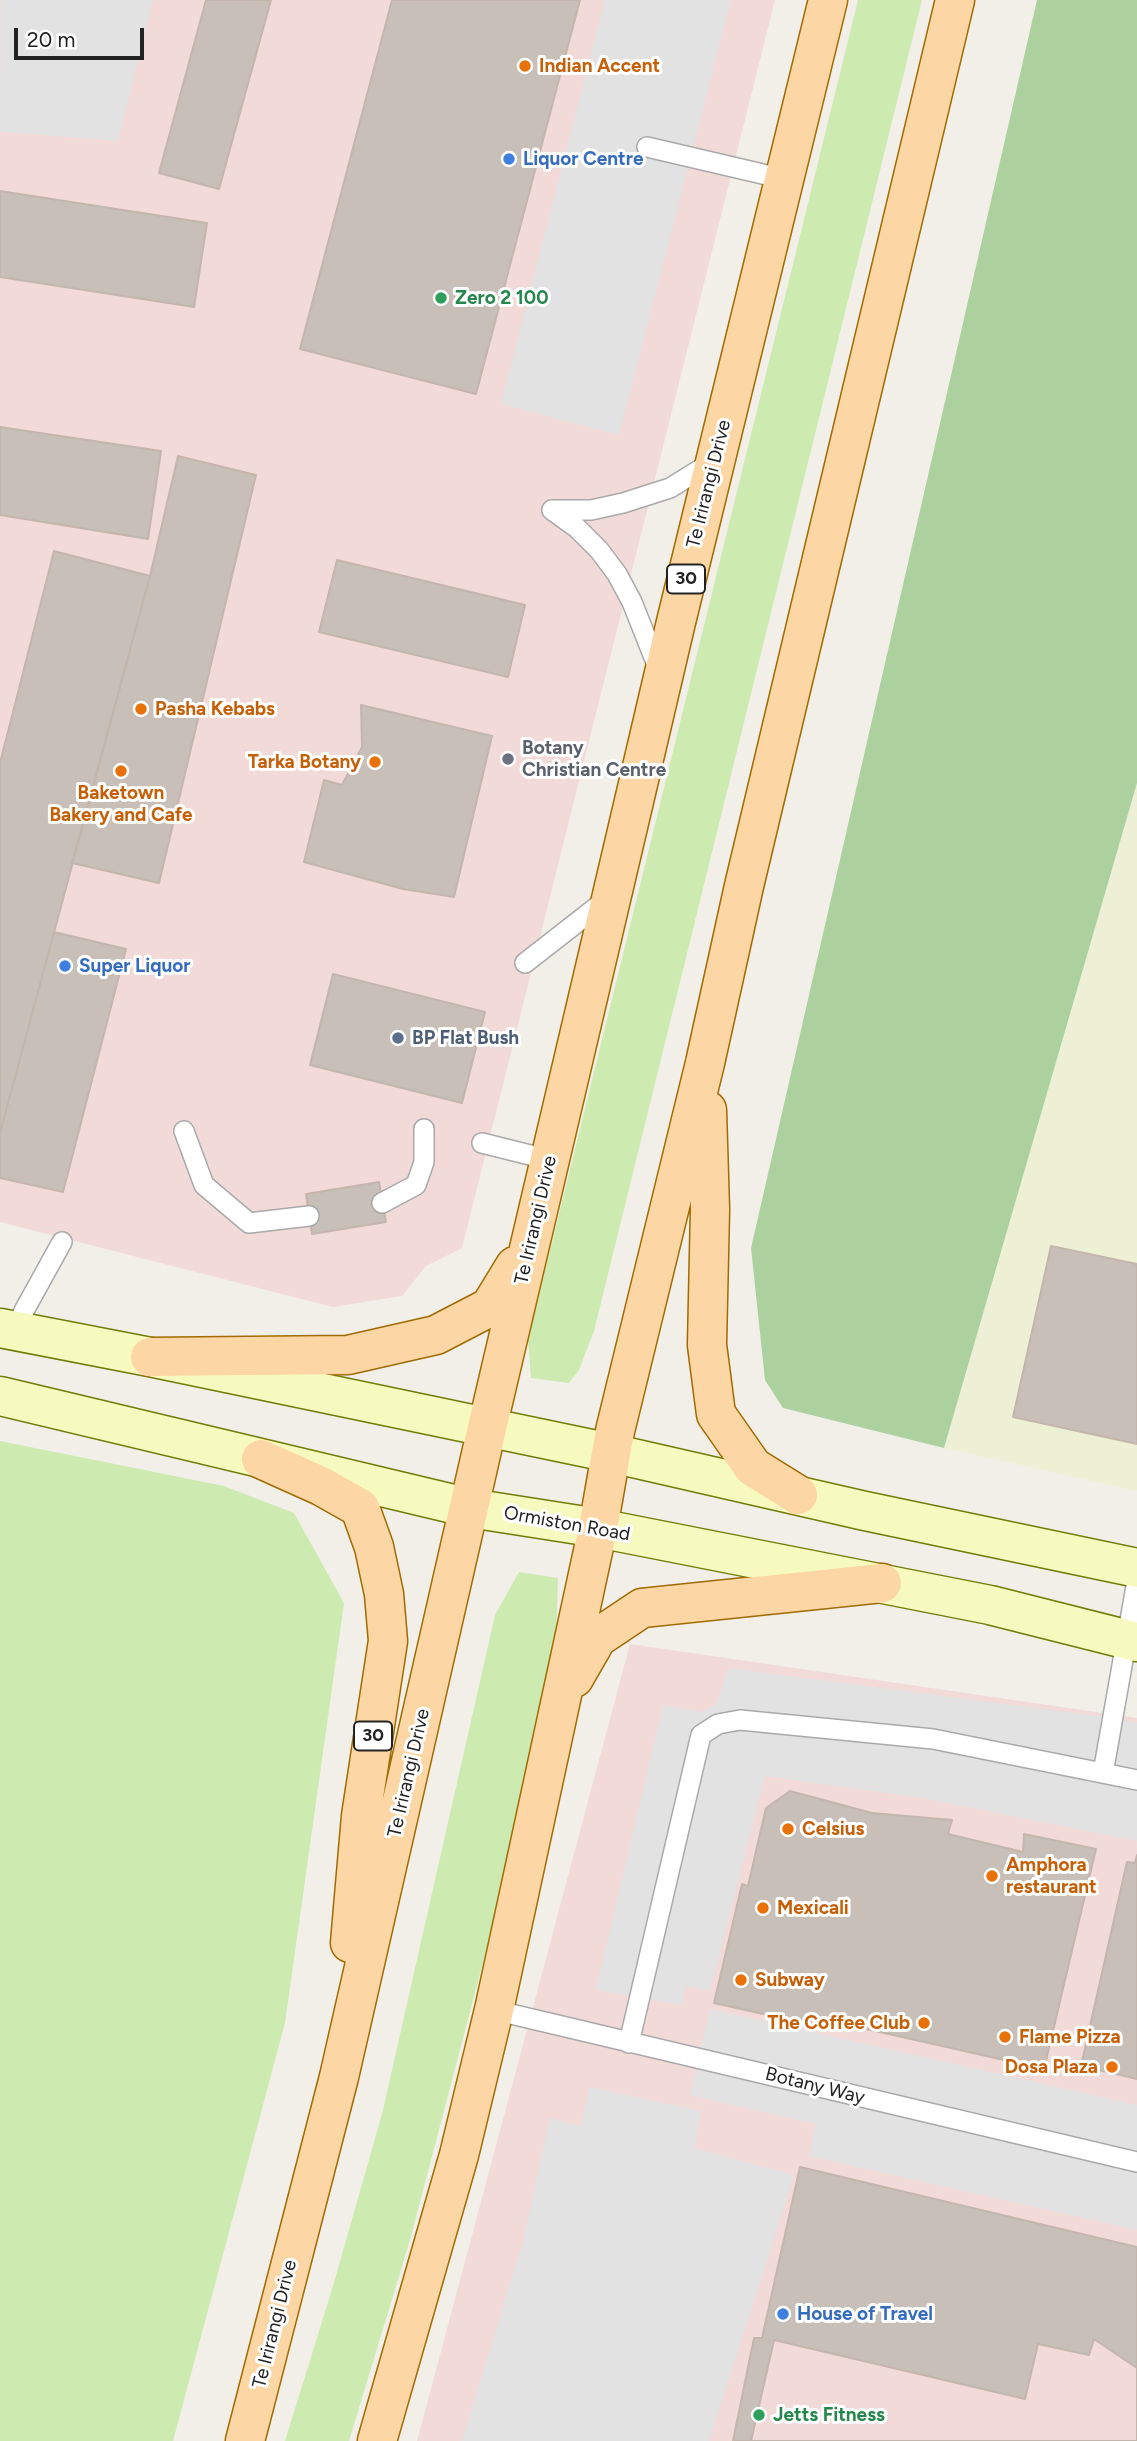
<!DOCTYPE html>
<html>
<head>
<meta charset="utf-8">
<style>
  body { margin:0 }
  #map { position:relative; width:1137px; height:2441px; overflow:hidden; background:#f2efe9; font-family:Figtree,sans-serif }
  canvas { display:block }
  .scale { position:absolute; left:14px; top:28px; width:130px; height:32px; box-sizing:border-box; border:4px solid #222; border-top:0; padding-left:9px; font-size:21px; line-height:24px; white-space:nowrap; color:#222; -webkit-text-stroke:5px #fff; paint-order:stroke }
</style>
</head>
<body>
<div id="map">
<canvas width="1137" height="2441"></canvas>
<div class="scale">20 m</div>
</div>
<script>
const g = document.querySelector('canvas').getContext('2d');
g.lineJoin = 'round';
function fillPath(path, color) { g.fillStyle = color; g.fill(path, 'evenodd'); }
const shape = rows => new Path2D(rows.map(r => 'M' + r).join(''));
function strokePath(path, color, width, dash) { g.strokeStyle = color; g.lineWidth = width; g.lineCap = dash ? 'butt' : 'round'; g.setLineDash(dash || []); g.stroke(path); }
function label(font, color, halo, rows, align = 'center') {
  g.font = font + ' Figtree,sans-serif'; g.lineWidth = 6; g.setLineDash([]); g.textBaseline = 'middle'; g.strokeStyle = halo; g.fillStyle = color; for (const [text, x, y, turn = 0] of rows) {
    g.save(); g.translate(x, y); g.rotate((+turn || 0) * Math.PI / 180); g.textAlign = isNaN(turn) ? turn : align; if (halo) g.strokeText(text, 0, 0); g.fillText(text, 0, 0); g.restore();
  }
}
fillPath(shape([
  [0,0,775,0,462,1248,426,1266,402,1296,333,1307,0,1222],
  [630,1644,1137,1718,1137,2441,417,2441]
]), '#f2dad9');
fillPath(shape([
  [1137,783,1137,1491,944,1448]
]), '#eef0d5');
fillPath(shape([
  [858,0,922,0,594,1331,579,1370,569,1383,531,1378,528,1340],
  [0,1441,224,1486,294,1513,344,1603,285,2023,173,2441,0,2441],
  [519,1572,558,1578,556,1647,511,1856,410,2240,349,2441,285,2441,333,2286,382,2114,495,1615]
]), '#cdebb0');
fillPath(shape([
  [1037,0,1137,0,1137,783,944,1448,783,1408,765,1380,751,1248]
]), '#add19e');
fillPath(shape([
  [1,0,153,0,118,141,0,132],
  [605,0,731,0,619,435,501,404],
  [728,1668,1112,1718,1137,1723,1137,1841,923,1798,765,1776,710,1991,686,1986,682,2005,596,1990,663,1705,701,1712,717,1704],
  [710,2009,1137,2105,1137,2230,809,2156,816,2124,690,2095],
  [589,2087,701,2111,694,2148,794,2175,709,2441,462,2441,523,2242,550,2118,581,2126]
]), '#e2e2e2');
const building = shape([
  [206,0,271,0,219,189,159,173,206,0],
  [392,0,580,0,476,394,300,349,392,0],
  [0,191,207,223,194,307,0,277,0,191],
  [0,427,161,451,148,539,0,515,0,427],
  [178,456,256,475,159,883,72,863,150,576,178,456],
  [54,551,150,576,0,1133,0,763,54,551],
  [337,560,525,605,508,677,319,632,337,560],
  [361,705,492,736,454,897,403,889,304,862,324,780,342,785,362,747,361,705],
  [54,932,126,949,63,1192,0,1178,0,1133,54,932],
  [333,974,485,1012,462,1103,310,1065,333,974],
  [379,1182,386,1222,312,1234,306,1194,379,1182],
  [1051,1246,1137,1264,1137,1444,1013,1417,1051,1246],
  [790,1791,872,1813,952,1820,948,1834,1023,1852,1024,1834,1096,1849,1044,2069,822,2019,821,2027,714,2003,742,1884,748,1886,766,1808,790,1791],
  [1137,1855,1137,2079,1081,2066,1127,1862,1135,1863,1137,1855],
  [800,2167,1137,2247,1137,2441,733,2441,754,2338,762,2338,800,2167],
  [1094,2339,1137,2368,1137,2441,751,2441,774,2340,1025,2399,1038,2344,1089,2355,1094,2339]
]);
fillPath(building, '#c7bfb8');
strokePath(building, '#c4b6ab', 2);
const service = shape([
  [647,147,784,179],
  [552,510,577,528,599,550,617,574,632,602,659,670],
  [552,510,591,510,623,503,670,488,712,462],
  [525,963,607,899],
  [184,1131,204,1185,249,1223,309,1216],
  [482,1143,550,1160],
  [382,1203,416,1185,424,1162,424,1129],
  [15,1331,25,1309,62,1242],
  [1103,1773,1137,1581],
  [494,2010,1137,2162],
  [629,2043,701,1735,718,1724,740,1720,933,1739,1137,1780]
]);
const secondary = shape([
  [0,1328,150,1357,611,1453,865,1511,1137,1568],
  [0,1396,470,1508,598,1528,990,1605,1137,1642]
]);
const primary = shape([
  [707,1110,710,1209,707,1345,716,1414,753,1467,798,1495],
  [150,1357,348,1355,436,1335,490,1307,515,1266],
  [261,1459,321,1486,360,1508,374,1547,384,1594,388,1641,361,1816,350,1943],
  [574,1678,597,1638,642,1608,882,1583],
  [245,2441,339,2077,487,1428,676,622,828,0],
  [377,2441,459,2155,494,2010,598,1528,615,1431,705,1063,744,886,955,0]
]);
strokePath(service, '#a9a9a9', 22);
strokePath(secondary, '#707d05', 41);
strokePath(primary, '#a06b00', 41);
strokePath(service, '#fff', 19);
strokePath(secondary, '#f7fabf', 38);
strokePath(primary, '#fcd6a4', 38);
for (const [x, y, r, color] of [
  [525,66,7,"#e8710a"],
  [509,159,7,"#3f7fe0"],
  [441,298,7,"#2e9e5b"],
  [141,709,7,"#e8710a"],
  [508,759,7,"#6b7280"],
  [375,762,7,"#e8710a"],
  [121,771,7,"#e8710a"],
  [65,966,7,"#3f7fe0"],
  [398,1038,7,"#5c6f8a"],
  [788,1829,7,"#e8710a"],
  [992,1876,7,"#e8710a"],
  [763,1908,7,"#e8710a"],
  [741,1980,7,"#e8710a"],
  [924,2023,7,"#e8710a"],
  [1005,2037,7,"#e8710a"],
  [1112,2067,7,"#e8710a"],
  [783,2314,7,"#3f7fe0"],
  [759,2415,7,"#2e9e5b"]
]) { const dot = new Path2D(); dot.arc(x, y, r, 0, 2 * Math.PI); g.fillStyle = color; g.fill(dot); strokePath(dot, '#fff', 2.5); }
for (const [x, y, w] of [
  [686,579,38],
  [373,1736,38]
]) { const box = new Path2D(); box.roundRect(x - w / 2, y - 14.5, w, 29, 5); g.fillStyle = '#fff'; g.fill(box); strokePath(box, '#222', 2); }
label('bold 18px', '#222', null, [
  ["30",686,579],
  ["30",373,1736]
]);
label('bold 19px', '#c56008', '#fff', [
  ["Indian Accent",539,66],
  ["Pasha Kebabs",155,709],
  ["Tarka Botany",361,762,"right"],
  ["Baketown",121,793,"center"],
  ["Bakery and Cafe",121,815,"center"],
  ["Celsius",802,1829],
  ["Amphora",1006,1865],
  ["restaurant",1006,1887],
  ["Mexicali",777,1908],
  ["Subway",755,1980],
  ["The Coffee Club",910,2023,"right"],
  ["Flame Pizza",1019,2037],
  ["Dosa Plaza",1098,2067,"right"]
], 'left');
label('bold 19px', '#366cbe', '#fff', [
  ["Liquor Centre",523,159],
  ["Super Liquor",79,966],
  ["House of Travel",797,2314]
], 'left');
label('bold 19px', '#27864d', '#fff', [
  ["Zero 2 100",455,298],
  ["Jetts Fitness",773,2415]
], 'left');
label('19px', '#222', '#fff', [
  ["Te Irirangi Drive",709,484,-76],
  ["Te Irirangi Drive",536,1220,-77],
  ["Ormiston Road",567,1524,10],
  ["Te Irirangi Drive",409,1773,-77],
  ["Botany Way",815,2086,14],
  ["Te Irirangi Drive",275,2324,-76]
]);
label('bold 19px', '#5b616d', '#fff', [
  ["Botany",522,748],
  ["Christian Centre",522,770]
], 'left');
label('bold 19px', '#4e5e75', '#fff', [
  ["BP Flat Bush",412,1038]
], 'left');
</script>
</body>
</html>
